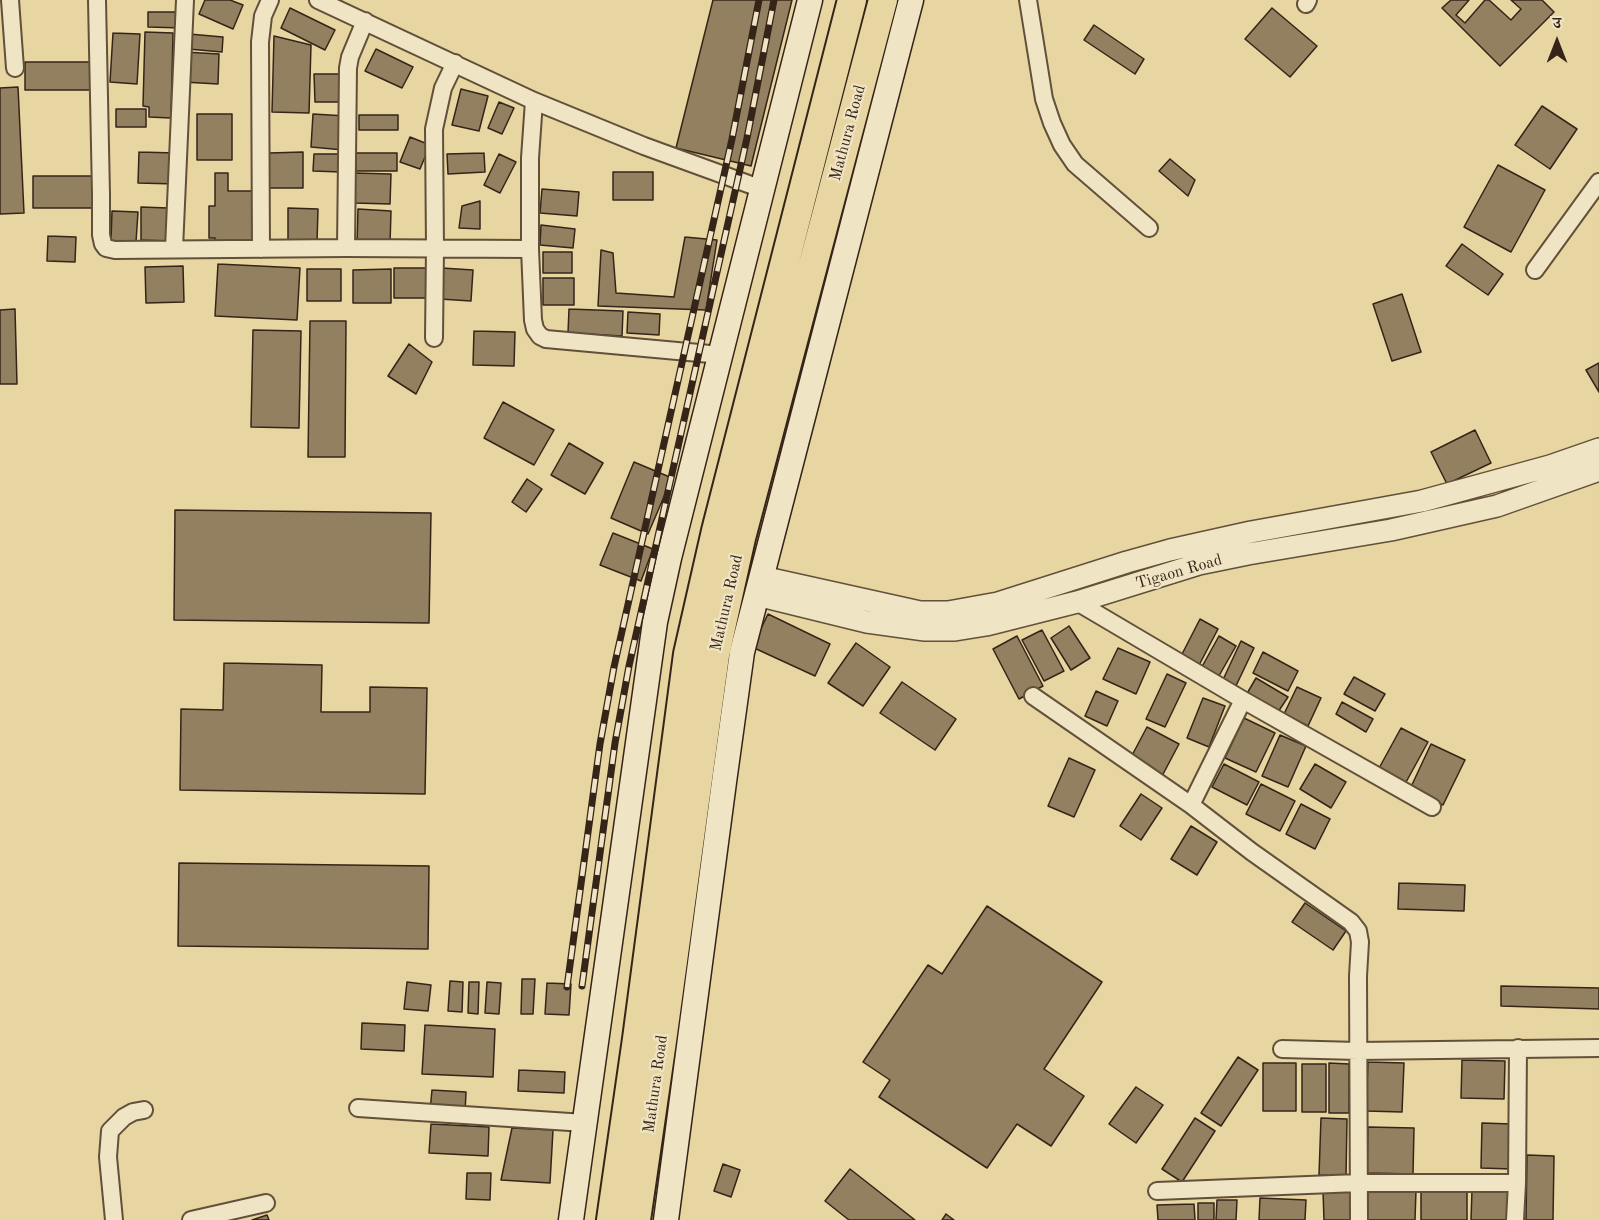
<!DOCTYPE html>
<html>
<head>
<meta charset="utf-8">
<style>
  body { margin:0 }
  #map { position:relative; width:1599px; height:1220px; overflow:hidden; background:#e7d5a2; font-family:"Old Standard TT","Noto Serif Devanagari",serif }
  canvas { display:block }
  .north { position:absolute; left:1527px; top:12px; width:60px; height:60px; -webkit-text-stroke:4px #efe4c3; paint-order:stroke; rotate:0deg; font-size:16px; font-weight:700; line-height:24px; text-align:center; color:#362418 }
  .north::after { content:''; display:block; margin:auto; width:21px; height:27px; background:#362418; clip-path:polygon(50% 0,100% 100%,50% 72%,0 100%) }
</style>
</head>
<body>
<div id="map">
<canvas width="1599" height="1220"></canvas>
<div class="north">उ</div>
</div>
<script>
const g = document.querySelector('canvas').getContext('2d');
g.lineJoin = 'round';
function fillPath(path, color) { g.fillStyle = color; g.fill(path, 'evenodd'); }
const shape = rows => new Path2D(rows.map(r => 'M' + r).join(''));
function strokePath(path, color, width, dash) { g.strokeStyle = color; g.lineWidth = width; g.lineCap = dash ? 'butt' : 'round'; g.setLineDash(dash || []); g.stroke(path); }
function label(font, color, halo, rows, align = 'center') {
  g.font = font + ' "Old Standard TT",serif'; g.lineWidth = 4.5; g.setLineDash([]); g.textBaseline = 'middle'; g.strokeStyle = halo; g.fillStyle = color; for (const [text, x, y, turn = 0] of rows) {
    g.save(); g.translate(x, y); g.rotate((+turn || 0) * Math.PI / 180); g.textAlign = isNaN(turn) ? turn : align; if (halo) g.strokeText(text, 0, 0); g.fillText(text, 0, 0); g.restore();
  }
}
const building = shape([
  [205,0,230,0,243,5,233,29,199,14,205,0],
  [713,0,792,0,751,166,676,148,713,0],
  [1451,0,1469,0,1456,15,1465,23,1485,0,1489,0,1511,20,1521,9,1511,0,1542,0,1554,12,1500,66,1442,8,1451,0],
  [290,8,335,30,325,50,281,28,290,8],
  [1272,8,1317,46,1290,77,1245,39,1272,8],
  [148,12,182,12,182,28,148,27,148,12],
  [1094,25,1144,59,1135,74,1084,40,1094,25],
  [145,32,173,33,171,118,149,117,149,107,143,106,145,32],
  [113,33,140,34,137,84,110,82,113,33],
  [189,34,223,37,222,52,188,49,189,34],
  [274,36,311,45,309,113,272,112,274,36],
  [376,49,413,67,402,88,365,71,376,49],
  [184,52,219,54,218,84,183,82,184,52],
  [25,62,97,62,97,90,25,90,25,62],
  [314,74,339,74,340,102,315,102,314,74],
  [18,87,24,213,0,214,0,88,18,87],
  [461,89,488,96,479,131,452,125,461,89],
  [499,102,514,108,502,134,488,128,499,102],
  [1542,106,1577,129,1550,169,1515,145,1542,106],
  [116,109,146,109,146,127,116,127,116,109],
  [197,114,232,114,232,160,197,160,197,114],
  [313,114,346,116,344,150,311,147,313,114],
  [359,115,398,115,398,130,359,130,359,115],
  [410,137,430,145,420,169,400,162,410,137],
  [139,152,176,153,176,184,138,183,139,152],
  [303,152,303,188,269,188,269,153,303,152],
  [356,153,397,153,397,171,356,171,356,153],
  [484,153,485,172,448,174,447,154,484,153],
  [314,154,341,154,341,172,313,171,314,154],
  [499,154,516,162,500,193,484,185,499,154],
  [1170,159,1195,180,1188,196,1159,171,1170,159],
  [1498,165,1545,190,1511,252,1464,227,1498,165],
  [613,172,653,172,653,200,613,200,613,172],
  [215,173,228,173,228,191,259,191,259,243,215,244,215,238,209,238,209,206,215,206,215,173],
  [354,173,391,174,390,204,354,203,354,173],
  [33,176,95,176,95,208,33,208,33,176],
  [542,189,579,192,577,216,540,213,542,189],
  [480,201,480,229,459,228,462,206,480,201],
  [141,207,168,208,167,241,141,240,141,207],
  [288,208,318,209,317,242,288,241,288,208],
  [358,209,391,211,390,245,357,244,358,209],
  [112,211,138,212,136,242,111,241,112,211],
  [541,225,575,229,573,248,540,245,541,225],
  [48,236,76,237,75,262,47,261,48,236],
  [685,237,717,240,706,310,598,306,601,250,613,253,616,293,674,297,685,237],
  [1462,244,1503,274,1488,295,1446,266,1462,244],
  [543,252,572,252,572,273,543,273,543,252],
  [218,264,300,268,297,320,215,316,218,264],
  [183,266,184,302,146,303,145,267,183,266],
  [394,268,428,268,428,298,394,298,394,268],
  [442,268,473,270,471,301,440,299,442,268],
  [307,269,341,269,341,301,307,301,307,269],
  [391,269,391,303,353,303,353,270,391,269],
  [543,278,574,278,574,305,543,305,543,278],
  [1402,294,1421,352,1392,361,1373,304,1402,294],
  [15,309,17,384,0,384,0,310,15,309],
  [569,309,623,311,622,336,568,333,569,309],
  [628,312,660,314,659,335,627,333,628,312],
  [310,321,346,321,345,457,308,457,310,321],
  [253,330,301,331,299,428,251,427,253,330],
  [474,331,515,332,514,366,473,365,474,331],
  [409,344,432,362,416,394,388,376,409,344],
  [1599,363,1599,392,1586,370,1599,363],
  [503,402,554,430,534,465,484,438,503,402],
  [1475,430,1491,463,1447,484,1431,452,1475,430],
  [569,443,603,463,585,494,551,475,569,443],
  [634,462,672,478,648,534,611,518,634,462],
  [527,479,542,489,526,512,512,502,527,479],
  [175,510,431,513,429,623,174,620,175,510],
  [613,533,653,549,641,581,600,565,613,533],
  [768,614,830,644,815,676,752,647,768,614],
  [1200,619,1218,629,1197,669,1179,660,1200,619],
  [1069,626,1090,658,1071,670,1051,638,1069,626],
  [1042,630,1064,671,1044,681,1022,640,1042,630],
  [1017,636,1043,686,1019,699,993,649,1017,636],
  [1219,636,1236,646,1216,681,1199,672,1219,636],
  [1241,641,1254,648,1234,690,1221,684,1241,641],
  [856,643,890,667,863,706,828,683,856,643],
  [1118,648,1150,662,1136,694,1103,679,1118,648],
  [1263,652,1298,671,1288,691,1253,673,1263,652],
  [224,663,322,665,321,712,370,712,370,687,427,688,425,794,180,790,181,709,223,710,224,663],
  [1167,674,1186,683,1165,727,1146,719,1167,674],
  [1354,677,1385,694,1375,711,1344,694,1354,677],
  [1256,678,1288,697,1276,715,1245,697,1256,678],
  [902,682,956,719,935,750,880,713,902,682],
  [1297,687,1321,698,1308,726,1284,714,1297,687],
  [1096,691,1118,701,1107,726,1085,716,1096,691],
  [1203,698,1225,706,1209,747,1187,738,1203,698],
  [1342,702,1373,719,1366,732,1336,714,1342,702],
  [1244,718,1275,733,1256,772,1225,758,1244,718],
  [1147,727,1179,744,1161,778,1129,761,1147,727],
  [1401,728,1428,742,1405,784,1378,770,1401,728],
  [1280,735,1306,746,1288,787,1262,776,1280,735],
  [1431,744,1465,760,1443,805,1410,789,1431,744],
  [1069,758,1095,770,1074,817,1048,806,1069,758],
  [1224,764,1259,782,1247,805,1212,787,1224,764],
  [1315,764,1346,782,1331,808,1300,789,1315,764],
  [1261,784,1295,801,1280,831,1246,814,1261,784],
  [1141,794,1162,808,1141,840,1120,826,1141,794],
  [1301,804,1330,819,1315,849,1286,834,1301,804],
  [1191,826,1217,842,1197,875,1171,859,1191,826],
  [179,863,429,866,428,949,178,946,179,863],
  [1399,883,1465,885,1464,911,1398,909,1399,883],
  [1305,903,1346,931,1333,950,1292,922,1305,903],
  [987,906,1102,982,1044,1069,1084,1096,1051,1146,1017,1124,987,1168,879,1097,890,1080,863,1062,928,965,942,974,987,906],
  [522,979,535,979,533,1014,521,1014,522,979],
  [450,981,463,982,462,1012,448,1011,450,981],
  [407,982,431,985,428,1011,404,1009,407,982],
  [469,982,479,982,478,1014,468,1013,469,982],
  [487,982,501,983,499,1014,485,1013,487,982],
  [547,983,571,984,569,1015,545,1014,547,983],
  [1501,986,1599,988,1599,1009,1501,1006,1501,986],
  [362,1023,405,1025,404,1051,361,1049,362,1023],
  [425,1025,495,1029,493,1077,422,1074,425,1025],
  [1238,1057,1258,1070,1221,1126,1201,1113,1238,1057],
  [1462,1060,1505,1061,1504,1099,1461,1098,1462,1060],
  [1368,1062,1404,1063,1402,1112,1366,1111,1368,1062],
  [1263,1063,1296,1063,1296,1111,1263,1111,1263,1063],
  [1329,1063,1349,1064,1349,1113,1329,1113,1329,1063],
  [1302,1064,1326,1064,1326,1112,1302,1112,1302,1064],
  [519,1070,565,1072,564,1093,518,1091,519,1070],
  [1136,1087,1163,1105,1136,1143,1109,1124,1136,1087],
  [432,1090,466,1092,465,1113,430,1111,432,1090],
  [1195,1118,1215,1131,1182,1182,1162,1169,1195,1118],
  [1321,1118,1347,1119,1346,1176,1319,1175,1321,1118],
  [1482,1123,1512,1124,1511,1169,1481,1168,1482,1123],
  [431,1124,489,1127,488,1156,429,1153,431,1124],
  [1368,1127,1414,1128,1413,1174,1367,1173,1368,1127],
  [512,1128,553,1130,550,1183,501,1180,512,1128],
  [1527,1155,1554,1156,1553,1220,1526,1220,1527,1155],
  [723,1164,740,1170,731,1197,714,1191,723,1164],
  [850,1169,915,1220,849,1220,825,1201,850,1169],
  [467,1173,491,1173,490,1200,466,1199,467,1173],
  [1368,1189,1416,1190,1415,1220,1367,1220,1368,1189],
  [1351,1190,1353,1220,1324,1220,1323,1191,1351,1190],
  [1472,1190,1512,1191,1511,1220,1471,1220,1472,1190],
  [1421,1191,1467,1192,1467,1220,1421,1220,1421,1191],
  [1260,1198,1306,1200,1305,1220,1259,1220,1260,1198],
  [1217,1200,1237,1200,1236,1220,1216,1220,1217,1200],
  [1198,1203,1214,1203,1214,1220,1198,1220,1198,1203],
  [1194,1204,1195,1220,1158,1220,1157,1205,1194,1204],
  [946,1214,954,1220,942,1220,946,1214],
  [267,1215,269,1220,252,1220,267,1215]
]);
fillPath(building, '#928060');
strokePath(building, '#362418', 1.5);
const minor = shape([
  [10,0,15,68],
  [97,0,101,194,101,235,103,244,106,248,115,250,346,248,530,249],
  [318,0,534,101,644,146,762,189],
  [1028,0,1044,99,1052,123,1062,145,1075,164,1149,228],
  [1306,4,1308,0],
  [534,101,530,158,530,249,533,320,535,329,540,336,546,339,721,355],
  [346,248,348,68,350,57,365,21],
  [174,249,185,0],
  [261,249,260,42,263,16,270,0],
  [1535,270,1599,182],
  [434,338,435,248,434,129,443,88,455,63],
  [1077,602,1243,700,1432,807],
  [1033,696,1191,805,1252,852,1351,922,1358,931,1360,942,1358,976,1359,1220],
  [1191,805,1243,700],
  [1282,1049,1358,1051,1599,1048],
  [358,1108,585,1123],
  [1157,1191,1358,1183,1517,1183],
  [114,1220,108,1157,110,1131,124,1117,133,1112,144,1110],
  [191,1220,266,1203],
  [1515,1220,1517,1183,1518,1048]
]);
const tertiary = shape([
  [762,577,920,612,948,612,998,603,1127,562,1170,550,1251,532,1422,501,1550,466,1599,449],
  [757,595,867,622,925,630,955,630,986,625,1077,602,1199,564,1248,554,1391,530,1497,506,1599,470]
]);
const secondary = shape([
  [571,1220,655,622,669,558,810,0],
  [666,1220,724,782,742,652,911,0]
]);
const trunk = shape([
  [611,1220,637,1039,688,654,716,531,852,0],
  [636,1220,662,1041,715,655,741,538,883,0]
]);
strokePath(minor, '#62503a', 20);
strokePath(tertiary, '#62503a', 24);
strokePath(secondary, '#362418', 27);
strokePath(trunk, '#362418', 32);
strokePath(minor, '#efe4c3', 16);
strokePath(tertiary, '#efe4c3', 21);
strokePath(secondary, '#efe4c3', 24);
strokePath(trunk, '#e7d5a2', 28);
const rail = shape([
  [582,986,615,743,629,666,747,138,774,0],
  [567,987,600,744,614,667,732,139,759,0]
]);
strokePath(rail, '#362418', 7);
strokePath(rail, '#efe4c3', 4.5, [14]);
label('16px', '#362418', '#efe4c3', [
  ["Mathura Road",848,133,-75],
  ["Tigaon Road",1179,572,-16],
  ["Mathura Road",727,603,-77],
  ["Mathura Road",656,1084,-82]
]);
</script>
</body>
</html>
